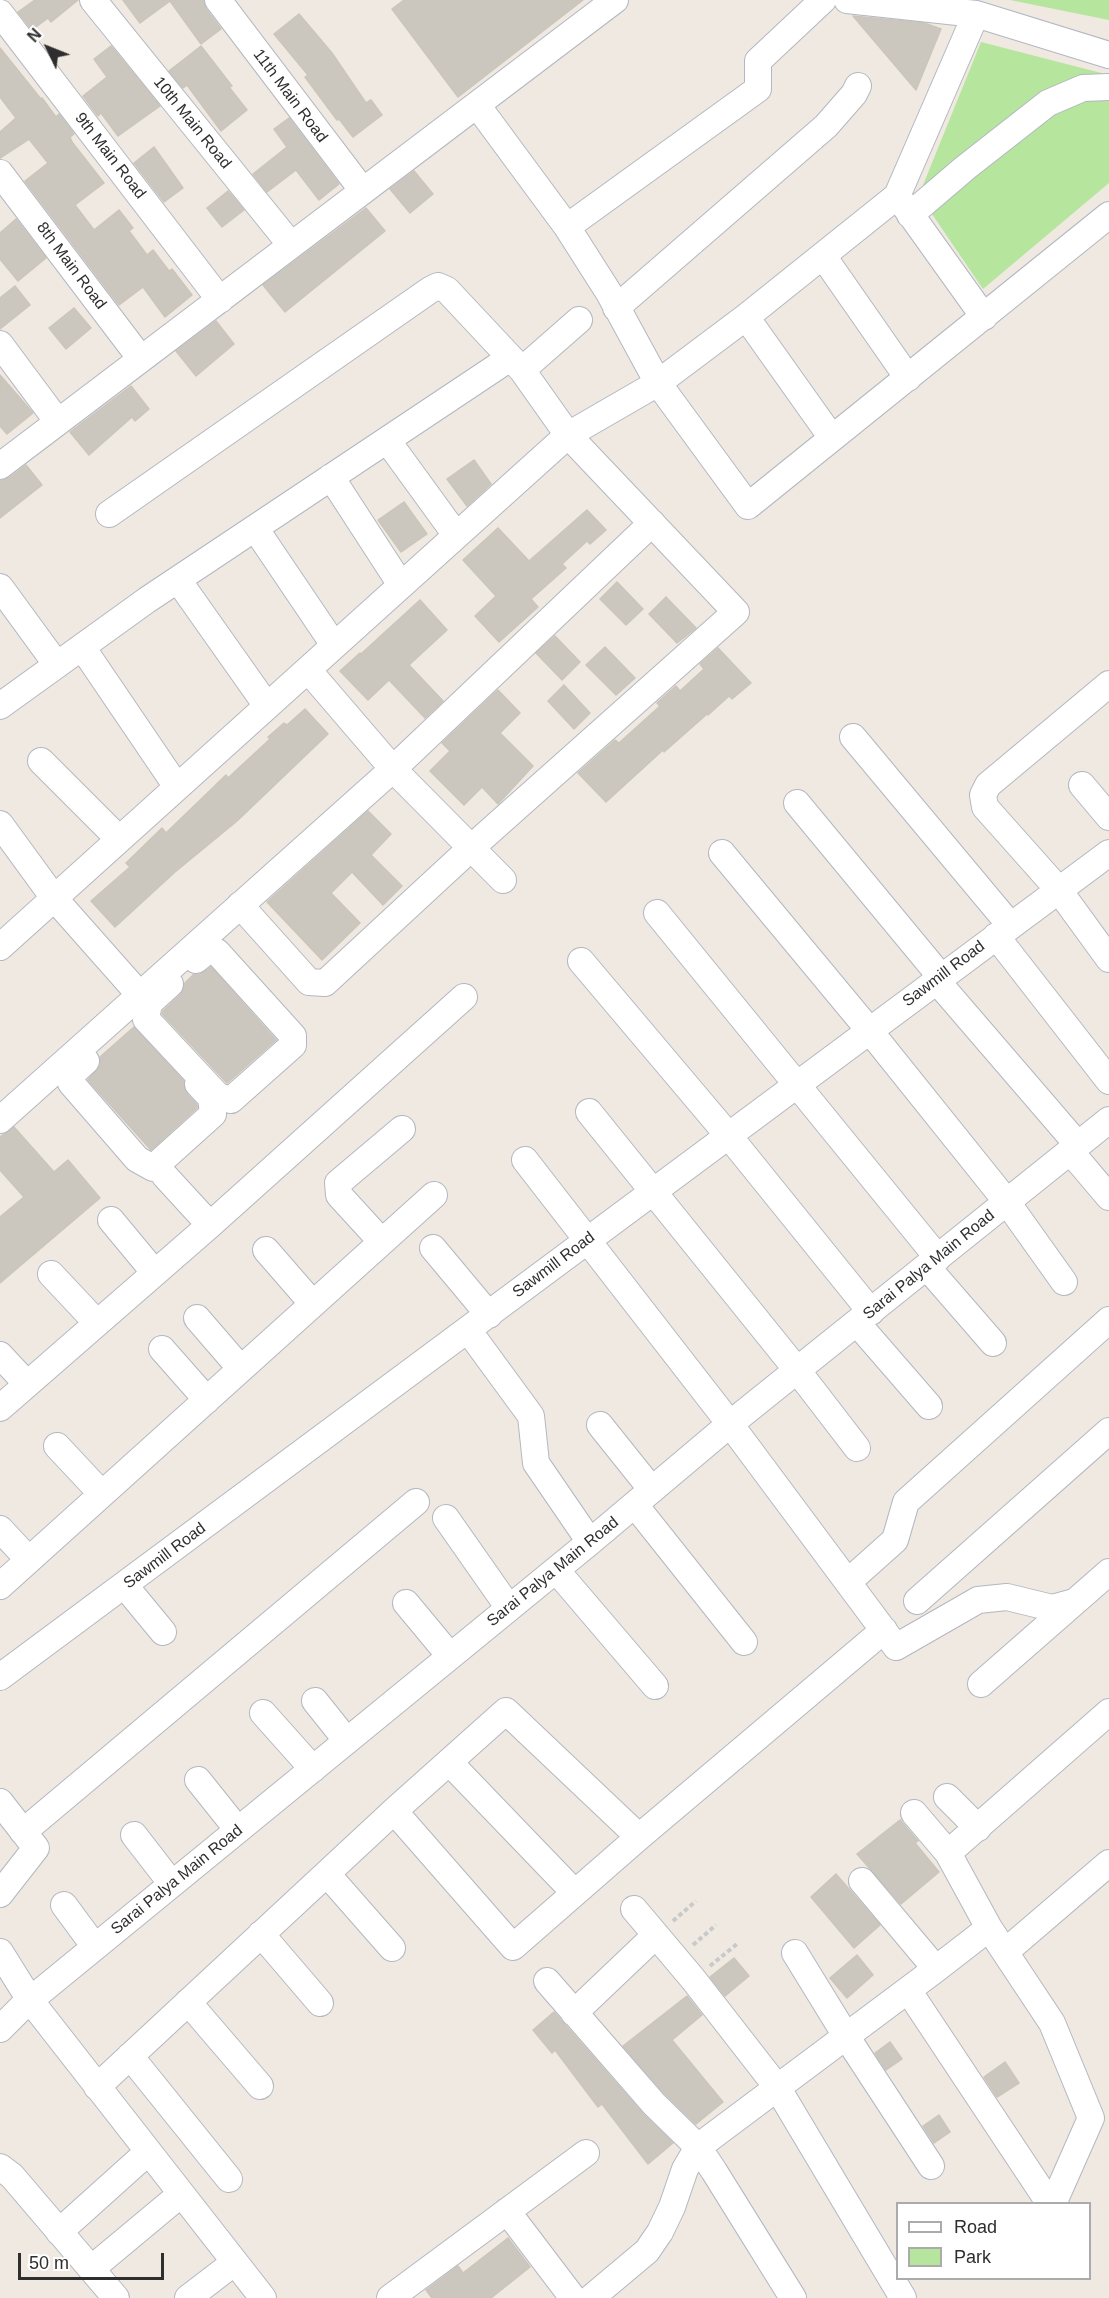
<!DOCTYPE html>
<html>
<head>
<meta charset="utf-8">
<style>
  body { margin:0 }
  #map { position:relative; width:1109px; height:2298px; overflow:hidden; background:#efe9e1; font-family:Helvetica,sans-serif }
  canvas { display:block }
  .legend { position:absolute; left:896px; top:2202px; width:195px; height:78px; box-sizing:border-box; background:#fff; border:2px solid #ababab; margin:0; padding:8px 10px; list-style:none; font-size:18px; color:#2e2e2e }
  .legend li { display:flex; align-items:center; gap:12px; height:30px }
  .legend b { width:30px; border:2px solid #ababab }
  .north { position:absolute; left:18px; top:18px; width:60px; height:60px; -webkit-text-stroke:4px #fff; paint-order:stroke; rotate:313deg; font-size:16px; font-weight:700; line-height:24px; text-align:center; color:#2e2e2e }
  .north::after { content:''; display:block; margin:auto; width:21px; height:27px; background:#2e2e2e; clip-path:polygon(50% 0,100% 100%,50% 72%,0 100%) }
  .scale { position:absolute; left:18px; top:2253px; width:146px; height:27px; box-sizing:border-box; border:3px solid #2e2e2e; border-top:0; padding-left:8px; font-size:18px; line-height:21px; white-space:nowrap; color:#2e2e2e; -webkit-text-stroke:4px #fff; paint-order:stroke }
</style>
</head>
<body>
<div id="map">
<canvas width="1109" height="2298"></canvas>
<ul class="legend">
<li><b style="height:8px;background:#fff"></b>Road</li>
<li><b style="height:16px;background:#b6e59e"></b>Park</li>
</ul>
<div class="north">N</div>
<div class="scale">50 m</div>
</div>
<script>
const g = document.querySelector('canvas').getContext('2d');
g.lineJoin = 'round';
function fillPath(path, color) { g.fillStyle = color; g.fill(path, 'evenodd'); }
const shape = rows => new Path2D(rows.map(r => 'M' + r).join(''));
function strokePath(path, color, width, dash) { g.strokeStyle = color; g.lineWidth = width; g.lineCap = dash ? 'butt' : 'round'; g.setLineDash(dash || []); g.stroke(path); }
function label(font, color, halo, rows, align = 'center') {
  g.font = font + ' Helvetica,sans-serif'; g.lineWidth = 6; g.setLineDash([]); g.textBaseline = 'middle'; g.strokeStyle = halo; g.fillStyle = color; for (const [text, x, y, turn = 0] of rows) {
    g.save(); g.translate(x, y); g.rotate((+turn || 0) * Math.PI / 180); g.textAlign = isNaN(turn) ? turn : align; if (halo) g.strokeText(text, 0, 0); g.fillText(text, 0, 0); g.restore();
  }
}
fillPath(shape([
  [1010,0,1109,0,1109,20],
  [981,42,1109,75,1109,183,983,289,919,195]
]), '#b6e59e');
const building = shape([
  [35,0,78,0,51,22,48,18,32,30,18,12,35,0],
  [123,0,203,0,206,9,221,29,201,44,170,1,140,23,123,0],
  [404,0,583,0,458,97,392,9,404,0],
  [299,14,332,53,366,103,371,100,382,115,353,137,339,119,337,120,305,77,308,75,274,34,299,14],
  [853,16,924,23,941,29,916,90,853,16],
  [111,46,160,106,118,136,101,113,98,116,83,96,107,77,94,59,111,46],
  [201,46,232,86,229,87,247,110,221,131,187,85,183,88,169,71,201,46],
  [0,48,41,99,42,98,56,117,59,114,74,134,70,137,72,142,104,183,75,205,94,230,119,210,133,228,129,231,147,255,153,250,169,271,172,269,192,295,165,317,143,287,119,305,25,181,48,163,29,139,0,158,0,132,16,118,0,97,0,48],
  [289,118,339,184,319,200,296,170,267,192,253,174,287,147,274,129,289,118],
  [154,147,183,188,164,202,134,163,154,147],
  [414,171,433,194,410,213,390,189,414,171],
  [228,191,244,210,222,227,207,208,228,191],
  [366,208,385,231,285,312,263,285,366,208],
  [16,219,46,258,18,281,0,259,0,233,16,219],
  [15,286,30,305,0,329,0,298,15,286],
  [74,308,91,328,66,349,49,328,74,308],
  [216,321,234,344,196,376,176,351,216,321],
  [0,375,33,413,7,434,0,426,0,375],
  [131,386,149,409,135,421,132,417,89,455,70,432,131,386],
  [474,460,491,484,467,506,447,479,474,460],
  [26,465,42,485,0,518,0,481,9,478,26,465],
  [404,502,427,534,401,552,378,520,404,502],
  [587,510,606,530,590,544,587,541,562,564,566,568,531,599,538,607,499,642,475,616,496,596,463,560,498,528,529,561,587,510],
  [617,582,643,609,626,625,600,599,617,582],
  [666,597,696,628,677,643,649,614,666,597],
  [420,600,447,630,409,665,443,701,425,718,389,680,368,700,340,671,360,653,361,654,420,600],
  [555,636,580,662,562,680,536,653,555,636],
  [605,647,635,678,616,695,586,665,605,647],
  [718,648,751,683,732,699,729,696,708,715,707,714,664,752,663,750,606,802,578,773,615,740,619,743,660,706,657,703,676,686,680,691,704,669,700,664,718,648],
  [564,685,590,713,574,729,548,701,564,685],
  [498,690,520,713,500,733,533,766,498,804,482,787,464,805,430,771,450,751,442,743,498,690],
  [305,709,328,734,237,821,175,872,115,927,91,901,130,867,126,863,162,828,166,833,226,775,228,778,270,739,268,737,284,723,287,725,305,709],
  [368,811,391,834,371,855,402,886,383,905,352,872,331,893,360,923,322,960,267,902,368,811],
  [211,967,276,1040,227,1083,162,1014,163,1011,180,995,185,983,194,974,199,975,211,967],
  [134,1027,184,1081,187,1094,197,1105,197,1108,151,1150,88,1080,100,1066,100,1057,134,1027],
  [14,1127,54,1172,68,1160,100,1198,0,1283,0,1217,24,1197,0,1170,0,1137,14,1127],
  [900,1820,918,1841,915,1843,939,1872,901,1904,857,1854,900,1820],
  [836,1874,880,1925,854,1948,811,1897,836,1874],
  [857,1955,873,1975,847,1998,830,1978,857,1955],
  [734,1958,749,1976,725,1996,710,1977,734,1958],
  [687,1996,702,2015,672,2040,723,2102,696,2124,665,2094,623,2046,687,1996],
  [554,2012,643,2114,673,2143,648,2164,602,2104,598,2107,555,2050,552,2053,533,2030,554,2012],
  [890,2042,902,2059,886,2070,875,2053,890,2042],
  [1005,2062,1019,2083,997,2097,984,2077,1005,2062],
  [939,2115,950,2132,934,2143,923,2126,939,2115],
  [508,2238,530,2267,491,2298,432,2298,426,2290,458,2266,463,2273,508,2238]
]);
fillPath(building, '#cbc7bf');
strokePath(building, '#cbc5ba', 1.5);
const minor = shape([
  [93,0,291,245],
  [218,0,363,191],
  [847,0,976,14,1109,55],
  [0,13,220,300],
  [477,105,567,227,609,293,658,383,748,506,1109,215],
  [0,173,141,359],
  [901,201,984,317],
  [910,215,965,168,1048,103,1083,88,1109,87],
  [567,227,758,89,758,61,823,0],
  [823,256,908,378],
  [616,308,826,126,854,94,858,86],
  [746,317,832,438],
  [0,344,58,422],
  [522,370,579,320],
  [387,440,456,535],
  [0,466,615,0],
  [331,477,401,585],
  [109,514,430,290,438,286,447,290,522,370,568,435,736,612,471,848,325,983,309,982,240,905],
  [255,528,334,645],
  [178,580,267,706],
  [0,587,57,665],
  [82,647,177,787],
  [308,670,393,769,503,880],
  [1109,684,988,785,983,795,985,807,1058,889,1109,959],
  [0,706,147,600,510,358],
  [853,737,1010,925],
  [41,761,119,839],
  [1082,785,1109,817],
  [797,803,941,977],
  [0,824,54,898,139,994],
  [722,853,869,1030,1007,1202,1064,1282],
  [657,913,938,1258],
  [996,936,1109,1081],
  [0,947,568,435,658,383,746,317,897,196,976,14],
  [581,961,728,1135,871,1312],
  [936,980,1078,1145],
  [170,984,149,1003,146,1019,218,1096,231,1100,293,1045,293,1036,217,952,208,950,196,960,189,951],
  [86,1061,73,1073,71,1083,137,1159,153,1168,213,1114,211,1098,198,1084],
  [589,1112,797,1370,857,1448],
  [0,1120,393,769,652,523],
  [1070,1151,1109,1197],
  [525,1160,730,1424,896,1647,978,1600,1007,1597,1052,1608,1074,1602],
  [165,1176,210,1225],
  [111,1220,155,1273],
  [382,1242,339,1195,338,1183,402,1129],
  [433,1248,489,1315],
  [266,1250,313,1304],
  [927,1267,993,1343],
  [51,1274,97,1323],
  [197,1318,241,1369],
  [857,1323,929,1406],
  [468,1330,531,1416,536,1463,590,1542],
  [162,1349,207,1400],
  [0,1355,27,1384],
  [0,1408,210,1225,464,997],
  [600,1425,652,1490],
  [57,1446,102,1494],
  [635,1505,744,1642],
  [446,1518,509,1608],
  [0,1529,29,1560],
  [556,1570,655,1686],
  [848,1582,895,1540,906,1502,1109,1320],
  [0,1586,434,1195],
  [125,1586,163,1632],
  [917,1601,1109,1431],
  [406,1603,450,1656],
  [0,1677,1109,853],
  [981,1684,1109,1572],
  [315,1701,347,1741],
  [263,1713,313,1769],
  [449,1762,575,1893],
  [198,1780,238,1830],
  [947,1797,978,1828],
  [0,1802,36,1848,0,1894],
  [394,1811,506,1711,639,1837],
  [914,1813,948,1853],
  [23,1832,416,1502],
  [134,1835,172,1884],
  [327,1874,392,1948],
  [862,1881,936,1969],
  [64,1905,95,1947],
  [634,1909,693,1979,777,2087,903,2298],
  [261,1934,320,2003],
  [0,1952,30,2000,263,2298],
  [1005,1952,1109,1863],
  [795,1953,846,2036,931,2166],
  [547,1981,654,2104,698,2147,714,2171,793,2298],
  [908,1990,1050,2204],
  [188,2002,260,2086],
  [574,2013,656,1935],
  [0,2029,23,2006,590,1542,730,1424,1109,1120],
  [130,2056,229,2179],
  [97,2087,394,1811,513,1947,639,1837,884,1630],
  [0,2167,12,2176,116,2298],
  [1053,2204,1091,2118,1052,2023,989,1928,948,1853,1109,1712],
  [507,2211,573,2298],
  [59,2232,148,2152],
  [91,2269,181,2194],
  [188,2298,235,2262],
  [390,2298,586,2153],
  [591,2298,647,2251,660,2232,672,2207,685,2169,698,2147,936,1969,989,1928]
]);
strokePath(minor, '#b4b7c1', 28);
strokePath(shape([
  [673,1921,696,1901],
  [693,1945,716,1925],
  [710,1966,737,1944]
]), '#c9c9c9', 4, [4.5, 3]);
strokePath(minor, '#fff', 26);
label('16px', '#2e2e2e', '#fff', [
  ["11th Main Road",290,96,53],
  ["10th Main Road",192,123,51],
  ["9th Main Road",110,156,52],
  ["8th Main Road",71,266,53],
  ["Sawmill Road",944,974,-37],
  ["Sawmill Road",554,1265,-37],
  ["Sarai Palya Main Road",929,1265,-39],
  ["Sawmill Road",165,1556,-37],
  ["Sarai Palya Main Road",553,1572,-39],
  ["Sarai Palya Main Road",177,1880,-39]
]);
</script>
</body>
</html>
